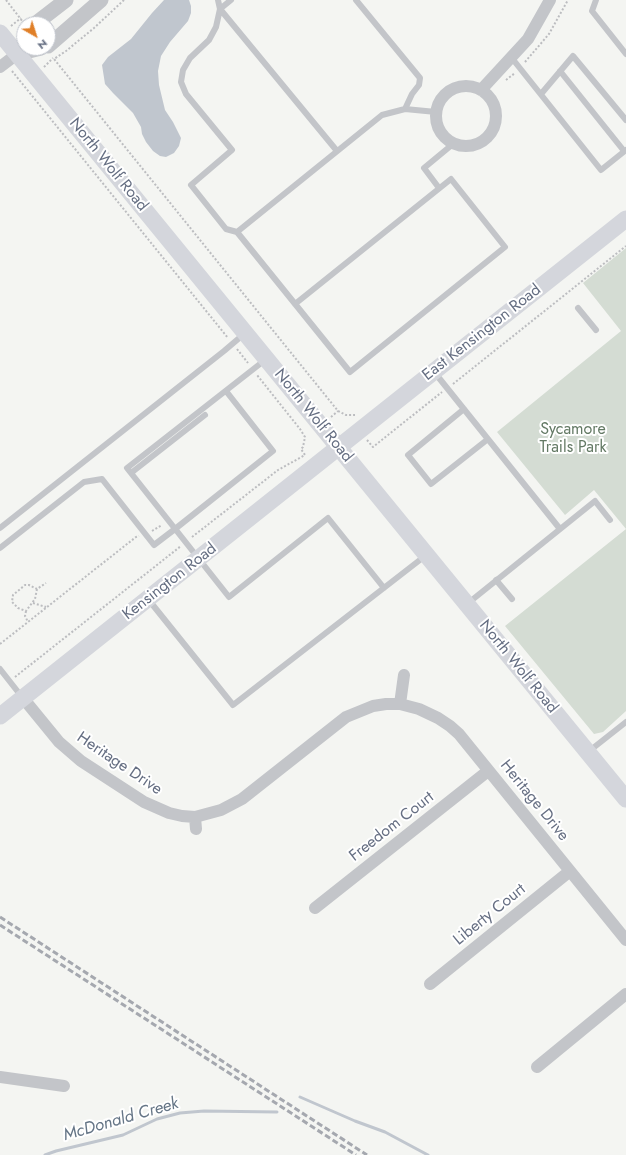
<!DOCTYPE html>
<html>
<head>
<meta charset="utf-8">
<style>
  body { margin:0 }
  #map { position:relative; width:626px; height:1155px; overflow:hidden; background:#f4f5f2; font-family:Jost,sans-serif }
  canvas { display:block }
  .north { position:absolute; left:16px; top:16px; width:40px; height:40px; box-sizing:border-box; background:#fff; border:1px solid #c1c5cd; border-radius:50%; rotate:141deg; font-size:11px; font-weight:700; line-height:16px; text-align:center; color:#656e82 }
  .north::after { content:''; display:block; margin:auto; width:14px; height:18px; background:#e07f27; clip-path:polygon(50% 0,100% 100%,50% 72%,0 100%) }
</style>
</head>
<body>
<div id="map">
<canvas width="626" height="1155"></canvas>
<div class="north">N</div>
</div>
<script>
const g = document.querySelector('canvas').getContext('2d');
g.lineJoin = 'round';
function fillPath(path, color) { g.fillStyle = color; g.fill(path, 'evenodd'); }
const shape = rows => new Path2D(rows.map(r => 'M' + r).join(''));
function strokePath(path, color, width, dash) { g.strokeStyle = color; g.lineWidth = width; g.lineCap = dash ? 'butt' : 'round'; g.setLineDash(dash || []); g.stroke(path); }
function label(font, color, halo, rows, align = 'center') {
  g.font = font + ' Jost,sans-serif'; g.lineWidth = 4; g.setLineDash([]); g.textBaseline = 'middle'; g.strokeStyle = halo; g.fillStyle = color; for (const [text, x, y, turn = 0] of rows) {
    g.save(); g.translate(x, y); g.rotate((+turn || 0) * Math.PI / 180); g.textAlign = isNaN(turn) ? turn : align; if (halo) g.strokeText(text, 0, 0); g.fillText(text, 0, 0); g.restore();
  }
}
fillPath(shape([
  [626,248,626,711,603,732,594,734,505,626,626,529,594,490,565,515,497,432,621,331,583,283]
]), '#d4dcd3');
fillPath(shape([
  [164,0,189,0,191,6,191,13,188,21,170,42,161,56,158,71,159,85,165,110,173,122,181,138,179,146,174,153,166,157,160,156,153,151,146,142,142,134,141,127,133,113,113,93,105,84,102,65,108,57,131,39,152,13]
]), '#c0c6ce');
strokePath(shape([
  [300,1097,355,1121,385,1132,428,1155],
  [45,1155,56,1151,123,1135,157,1119,180,1113,204,1111,277,1112]
]), '#c0c6ce', 3);
strokePath(shape([
  [6,0,23,22],
  [124,0,94,28,66,51,54,59,338,411,346,415,355,415],
  [11,26,21,18],
  [525,62,549,34,568,0],
  [44,67,53,58],
  [12,71,228,338],
  [506,80,515,73],
  [237,349,248,363],
  [453,384,626,246],
  [331,417,338,411],
  [367,440,373,447,442,392],
  [152,531,162,525],
  [192,537,278,470,305,455,301,449,303,447,305,437,300,429,257,375],
  [37,589,35,599,26,611,18,608,12,602,13,595,25,585,29,585,37,589,46,583],
  [33,603,46,607],
  [26,611,25,616,28,622],
  [0,644,136,537,139,536],
  [15,677,181,546]
]), '#bcbdc0', 2, [2, 2]);
strokePath(shape([
  [218,0,220,9,216,27,209,40,190,58,183,70,181,82,186,94,232,150,191,185,226,229,237,232,350,372,505,247,451,179,295,304],
  [231,0,220,9,337,151],
  [356,0,420,78,419,85,412,94,405,109],
  [596,0,592,11,626,54],
  [511,57,601,170,626,150],
  [560,71,624,151],
  [541,94,573,56,626,120],
  [439,188,424,168,453,144],
  [237,232,382,115,405,109,436,112],
  [578,308,596,330],
  [265,360,127,468,229,597,328,518,384,588],
  [435,373,560,529],
  [464,409,408,455,431,484,488,439],
  [131,473,205,415],
  [0,528,224,351,244,334],
  [0,548,84,482,102,479,154,545,175,529,273,451,226,391],
  [496,580,512,599],
  [148,599,233,705,425,556],
  [467,604,595,501,610,520],
  [0,669,22,697],
  [588,752,626,722]
]), '#c3c5c9', 6);
strokePath(shape([
  [0,67,17,54],
  '436 116a30 30 0 1 1 60 0a30 30 0 1 1-60 0Z',
  [481,90,528,39,550,0],
  [23,698,59,742,81,761,144,802,169,813,182,816,195,817,221,810,242,799,346,717,373,706,386,704,400,704,419,709,438,718,450,726,459,734,626,940],
  [400,704,404,675],
  [195,817,196,829],
  [315,908,488,771],
  [430,984,570,871],
  [537,1067,626,994],
  [0,1077,64,1086]
]), '#c3c5c9', 12);
strokePath(shape([
  [35,24,66,0],
  [48,46,101,0],
  [17,54,41,48]
]), '#c3c5c9', 15);
strokePath(shape([
  [0,33,626,799],
  [0,716,626,219]
]), '#d4d6dc', 17);
strokePath(shape([
  [0,917,367,1155],
  [0,925,356,1155]
]), '#a5a8af', 3, [6, 3]);
label('16px', '#656e82', '#fff', [
  ["North Wolf Road",108,165,51],
  ["East Kensington Road",482,333,-38],
  ["North Wolf Road",313,416,51],
  ["Kensington Road",170,582,-38],
  ["North Wolf Road",518,667,51],
  ["Heritage Drive",119,764,34],
  ["Heritage Drive",534,801,51],
  ["Freedom Court",392,827,-38],
  ["Liberty Court",490,915,-39]
]);
label('16px', '#637964', '#fff', [
  ["Sycamore",573,430],
  ["Trails Park",573,448]
]);
label('italic 17px', '#657586', '#fff', [
  ["McDonald Creek",121,1120,-16]
]);
</script>
</body>
</html>
